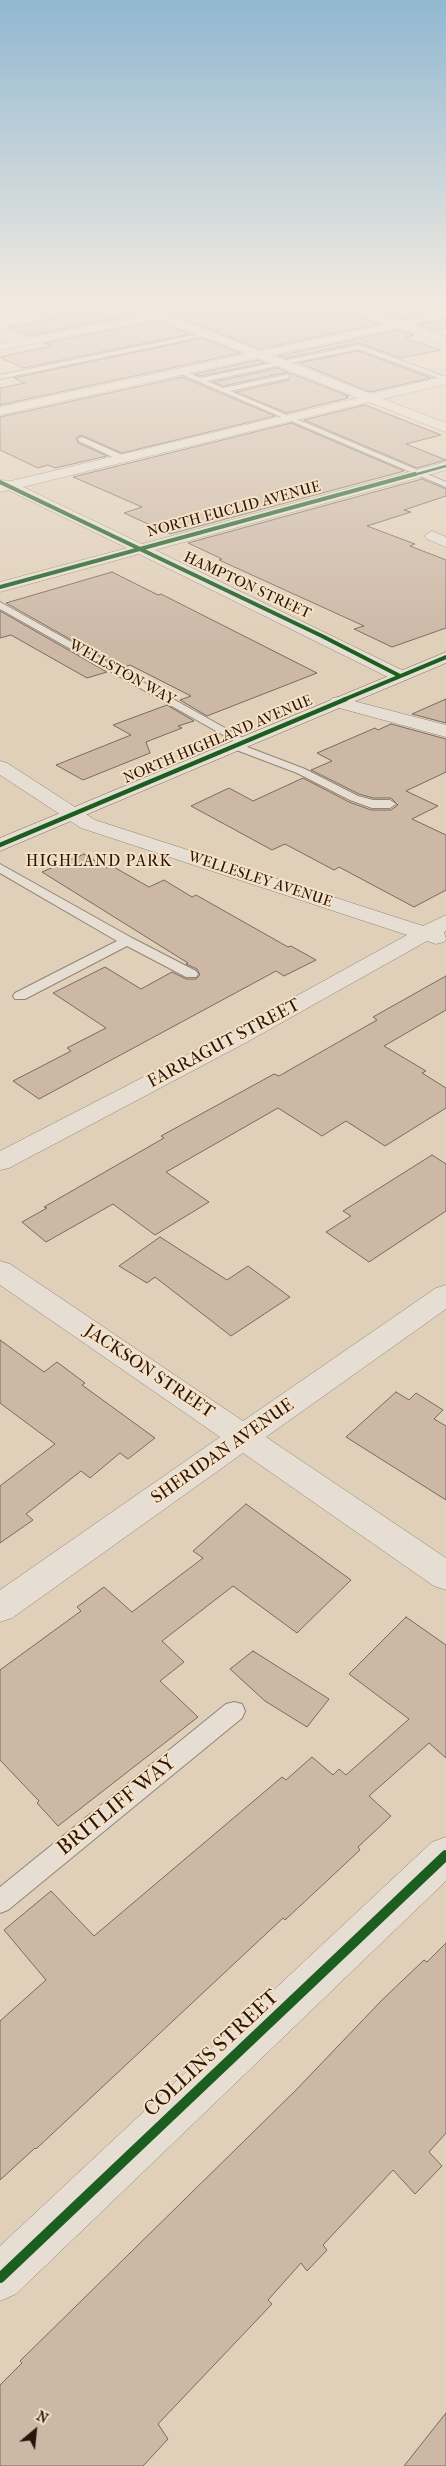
<!DOCTYPE html>
<html>
<head>
<meta charset="utf-8">
<style>
  body { margin:0 }
  #map { position:relative; width:446px; height:2466px; overflow:hidden; background:#e1d0b9; font-family:"IM FELL French Canon",serif }
  canvas { display:block }
  .north { position:absolute; left:10px; top:2406px; width:50px; height:50px; -webkit-text-stroke:4px #f6e2c7; paint-order:stroke; rotate:28deg; font-size:14px; font-weight:700; line-height:20px; text-align:center; color:#2b150a }
  .north::after { content:''; display:block; margin:auto; width:18px; height:22px; background:#2b150a; clip-path:polygon(50% 0,100% 100%,50% 72%,0 100%) }
</style>
</head>
<body>
<div id="map">
<canvas width="446" height="2466"></canvas>
<div class="north">N</div>
</div>
<script>
const g = document.querySelector('canvas').getContext('2d');
g.lineJoin = 'round';
function fillPath(path, color) { g.fillStyle = color; g.fill(path, 'evenodd'); }
const shape = rows => new Path2D(rows.map(r => 'M' + r).join(''));
function strokePath(path, color, width, dash) { g.strokeStyle = color; g.lineWidth = width; g.lineCap = dash ? 'butt' : 'round'; g.setLineDash(dash || []); g.stroke(path); }
function label(font, color, halo, rows, align = 'center') {
  g.font = font + ' "IM FELL French Canon",serif'; g.lineWidth = 4; g.setLineDash([]); g.textBaseline = 'middle'; g.strokeStyle = halo; g.fillStyle = color; for (const [text, x, y, turn = 0] of rows) {
    g.save(); g.translate(x, y); g.rotate((+turn || 0) * Math.PI / 180); g.textAlign = isNaN(turn) ? turn : align; if (halo) g.strokeText(text, 0, 0); g.fillText(text, 0, 0); g.restore();
  }
}
const building = shape([
  [20,301,116,301,141,313,29,336,7,327,56,318,20,306,20,301],
  [137,301,324,301,326,305,379,324,260,349,137,301],
  [346,301,397,301,431,312,399,319,346,301],
  [446,319,446,328,434,331,418,325,446,319],
  [158,321,190,334,23,368,0,357,52,346,45,343,158,321],
  [398,330,414,335,405,338,441,350,401,358,359,343,286,358,278,356,398,330],
  [202,338,241,353,0,405,0,388,25,383,14,378,202,338],
  [358,351,431,378,370,392,299,363,358,351],
  [258,360,265,363,200,376,195,374,258,360],
  [278,368,288,372,223,386,213,382,278,368],
  [290,373,349,396,346,397,348,398,287,413,236,392,289,380,290,373],
  [182,377,275,416,122,453,81,435,76,438,78,443,107,456,55,468,48,465,38,468,0,450,0,417,182,377],
  [365,405,441,435,406,444,446,460,417,468,304,420,365,405],
  [291,423,404,471,170,534,124,513,142,507,73,477,291,423],
  [422,479,446,489,446,496,404,510,411,512,367,526,415,544,410,546,446,560,446,628,392,647,354,629,364,626,219,560,222,559,188,543,422,479],
  [112,572,158,595,161,594,317,673,207,716,180,700,191,696,130,665,121,668,6,603,112,572],
  [0,611,107,672,87,678,11,635,0,638,0,611],
  [446,699,446,723,412,714,446,699],
  [167,705,194,721,178,726,182,728,146,742,150,753,83,780,56,765,131,735,113,725,167,705],
  [391,724,446,739,446,772,406,791,438,806,412,819,446,835,446,890,414,907,339,867,334,870,285,844,272,850,191,806,229,788,253,801,303,778,349,802,371,810,391,810,398,805,391,798,373,798,359,794,311,770,332,761,317,753,375,728,378,730,391,724],
  [84,854,107,868,112,866,149,887,164,880,192,897,196,895,288,947,291,946,316,960,284,976,276,971,39,1099,13,1081,71,1051,67,1048,106,1028,53,993,105,967,141,989,172,972,186,979,196,979,200,975,197,969,186,964,188,963,42,872,84,854],
  [446,976,446,1010,384,1046,426,1071,422,1073,446,1088,446,1108,385,1146,346,1121,322,1136,278,1108,166,1172,209,1202,155,1235,113,1204,46,1242,22,1222,47,1208,44,1207,164,1138,161,1136,274,1074,279,1076,377,1020,373,1017,446,976],
  [432,1155,446,1164,446,1211,369,1262,326,1232,351,1216,343,1211,432,1155],
  [160,1237,227,1280,248,1266,290,1297,231,1336,155,1277,147,1283,119,1266,160,1237],
  [0,1340,44,1372,57,1362,85,1383,82,1385,155,1438,128,1459,120,1453,90,1478,81,1471,26,1514,33,1520,0,1543,0,1486,55,1444,0,1403,0,1340],
  [396,1392,409,1400,416,1393,443,1410,434,1419,446,1426,446,1500,346,1437,396,1392],
  [246,1504,351,1580,297,1633,233,1586,162,1641,184,1662,160,1681,198,1717,58,1826,37,1803,39,1801,0,1760,0,1670,81,1611,77,1607,104,1587,132,1612,203,1558,193,1551,246,1504],
  [406,1617,446,1645,446,1758,429,1743,369,1796,391,1816,358,1847,360,1850,285,1920,283,1918,36,2149,35,2148,0,2180,0,2021,46,1980,4,1930,51,1891,94,1936,282,1777,286,1780,312,1757,333,1775,339,1769,346,1775,409,1719,349,1674,406,1617],
  [253,1651,329,1699,307,1727,265,1701,230,1669,253,1651],
  [446,1943,446,2133,429,2152,442,2166,415,2194,393,2170,323,2245,327,2250,307,2271,301,2263,268,2300,272,2304,158,2424,168,2439,143,2466,0,2466,0,2385,22,2363,20,2361,296,2090,382,2000,424,1960,427,1962,446,1943],
  [446,2413,446,2466,404,2466,446,2413]
]);
fillPath(building, '#cdb8a6');
strokePath(building, '#776b5f', 1);
const service = shape([
  [208,332,210,335,0,379,0,375,208,332],
  [359,345,446,377,446,381,358,349,207,381,223,388,289,374,289,378,230,391,446,482,446,487,176,372,183,370,200,378,359,345],
  [82,437,127,457,128,459,121,461,79,441,78,439,82,437],
  [0,602,250,742,242,745,305,769,358,796,373,800,390,800,396,804,390,808,372,808,350,800,297,773,231,748,231,744,239,744,0,609,0,602],
  [0,864,132,938,196,971,198,974,196,977,186,977,127,946,25,999,15,999,13,996,15,993,117,941,0,873,0,864],
  [234,1702,242,1704,245,1711,242,1718,8,1910,0,1913,0,1887,226,1704,234,1702]
]);
const minor = shape([
  [118,301,132,301,260,351,386,324,327,303,326,301,341,301,399,321,446,311,446,317,411,325,446,337,446,344,398,328,272,355,371,394,446,376,446,384,383,399,446,423,446,432,369,402,23,487,142,544,446,462,446,470,155,550,406,672,409,676,406,680,394,680,139,554,0,592,0,582,127,548,8,490,0,492,0,480,11,481,358,398,258,358,0,415,0,407,247,354,158,319,0,350,0,344,147,314,118,301],
  [432,531,446,537,446,547,427,539,424,536,432,531],
  [338,697,446,725,446,737,332,706,329,702,332,698,338,697],
  [0,761,7,763,95,820,423,926,446,915,446,931,444,932,446,939,444,942,436,944,427,941,247,1042,9,1168,0,1170,0,1151,231,1032,407,935,81,828,0,775,0,761],
  [0,1261,10,1264,243,1421,436,1288,446,1285,446,1309,266,1437,446,1558,446,1590,434,1586,243,1453,12,1618,0,1622,0,1590,220,1437,0,1285,0,1261],
  [446,1837,446,1881,16,2294,0,2301,0,2246,432,1842,446,1837]
]);
const secondary = shape([
  [446,652,446,663,0,851,0,838,446,652]
]);
strokePath(service, '#908476', 2);
strokePath(minor, '#908476', 1);
strokePath(secondary, '#776b5f', 1);
fillPath(service, '#e6ded2');
fillPath(minor, '#e6ded2');
fillPath(secondary, '#e6ded2');
strokePath(shape([
  [410,476,446,466]
]), '#1b5e20', 2.5);
strokePath(shape([
  [0,482,322,636,400,676],
  [0,587,415,474],
  [343,700,446,657]
]), '#1b5e20', 4);
strokePath(shape([
  [0,845,346,699]
]), '#1b5e20', 4.5);
strokePath(shape([
  [0,2278,446,1855]
]), '#1b5e20', 10);
const sky = g.createLinearGradient(0, 0, 0, 646);
sky.addColorStop(0, '#91b8d1');
sky.addColorStop(0.47, '#f2eae0');
sky.addColorStop(1, '#f2eae000');
g.fillStyle = sky;
g.fillRect(0, 0, 446, 646);
label('15px', '#2b150a', '#f6e2c7', [
  ["NORTH EUCLID AVENUE",234,510,-15],
  ["HAMPTON STREET",247,586,25],
  ["WELLSTON WAY",122,673,29],
  ["NORTH HIGHLAND AVENUE",218,740,-23],
  ["WELLESLEY AVENUE",260,880,18]
]);
g.letterSpacing = '1px';
label('16px', '#2b150a', '#f6e2c7', [
  ["HIGHLAND PARK",99,862]
]);
g.letterSpacing = '0px';
label('18px', '#2b150a', '#f6e2c7', [
  ["FARRAGUT STREET",224,1044,-28],
  ["JACKSON STREET",149,1372,34],
  ["SHERIDAN AVENUE",223,1452,-35]
]);
label('21px', '#2b150a', '#f6e2c7', [
  ["BRITLIFF WAY",117,1806,-39],
  ["COLLINS STREET",212,2054,-43]
]);
</script>
</body>
</html>
